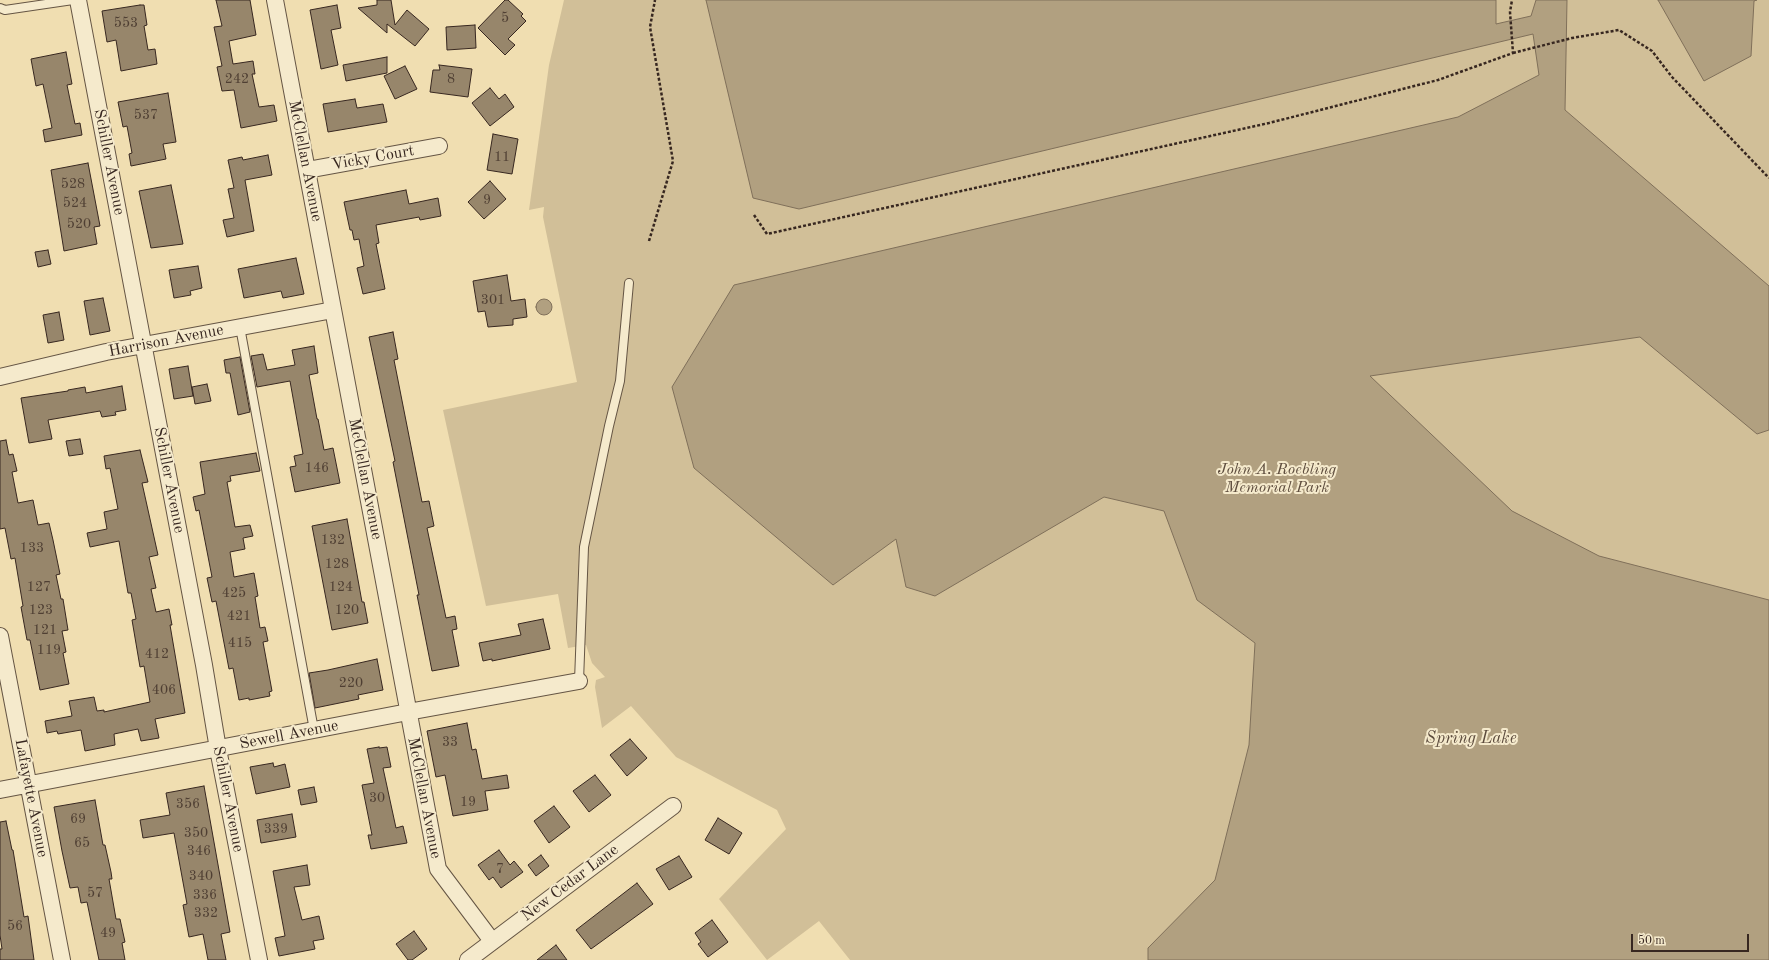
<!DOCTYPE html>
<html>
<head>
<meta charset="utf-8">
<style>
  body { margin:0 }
  #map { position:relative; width:1769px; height:960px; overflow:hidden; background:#f0deb1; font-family:"Old Standard TT",serif }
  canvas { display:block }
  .scale { position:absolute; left:1631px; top:934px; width:118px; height:18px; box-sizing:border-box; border:2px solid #372720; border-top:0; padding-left:5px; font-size:12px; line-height:14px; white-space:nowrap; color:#372720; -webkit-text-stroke:3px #f5eacc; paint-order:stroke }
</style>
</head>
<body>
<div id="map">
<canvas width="1769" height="960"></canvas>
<div class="scale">50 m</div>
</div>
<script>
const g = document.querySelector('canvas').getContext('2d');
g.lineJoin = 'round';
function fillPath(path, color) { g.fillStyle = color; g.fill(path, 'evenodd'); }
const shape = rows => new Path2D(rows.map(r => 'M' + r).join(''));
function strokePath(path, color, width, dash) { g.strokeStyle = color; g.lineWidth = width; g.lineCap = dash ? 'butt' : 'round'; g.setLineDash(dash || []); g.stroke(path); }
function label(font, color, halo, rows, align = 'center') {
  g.font = font + ' "Old Standard TT",serif'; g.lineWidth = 4; g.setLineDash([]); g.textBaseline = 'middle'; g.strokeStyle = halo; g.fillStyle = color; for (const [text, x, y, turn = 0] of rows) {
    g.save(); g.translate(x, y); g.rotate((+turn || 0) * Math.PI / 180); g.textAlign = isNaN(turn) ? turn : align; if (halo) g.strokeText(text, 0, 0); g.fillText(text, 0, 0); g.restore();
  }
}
fillPath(shape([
  [564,0,1769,0,1769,960,850,960,819,921,767,960,719,899,786,829,777,810,676,757,631,706,602,728,595,687,596,680,605,677,592,663,586,645,568,648,558,594,486,606,443,410,577,382,543,217,544,207,529,210,549,65]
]), '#d1bf98');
const water = shape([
  [706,0,1496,0,1496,24,1531,16,1536,0,1567,0,1565,110,1769,286,1769,430,1757,434,1640,337,1370,376,1512,511,1599,556,1769,600,1769,960,1148,960,1148,948,1215,880,1249,745,1255,643,1197,600,1164,511,1104,497,935,596,906,587,896,539,833,585,694,468,672,387,734,285,1458,117,1539,75,1533,34,799,209,753,198,706,0],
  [1658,0,1757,0,1754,1,1751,56,1704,81,1658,0],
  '536 307a8 8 0 1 1 16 0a8 8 0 1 1-16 0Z'
]);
fillPath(water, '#b1a080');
strokePath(water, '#80705a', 1);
const building = shape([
  [216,0,250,0,256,35,229,41,233,64,253,61,255,74,252,74,259,107,274,105,277,121,241,128,234,90,222,91,217,67,222,66,214,27,222,26,216,0],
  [377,0,391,0,395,25,407,10,429,29,415,46,387,24,387,33,358,8,377,5,377,0],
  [505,0,508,0,523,14,521,16,526,21,508,39,515,45,505,55,478,28,505,0],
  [140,5,144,5,147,25,144,26,148,50,155,49,157,64,121,71,116,40,107,42,102,11,140,5],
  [337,5,341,28,331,30,338,65,321,69,310,10,337,5],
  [475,25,476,48,447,50,446,27,475,25],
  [66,52,72,84,67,85,75,124,80,123,82,135,45,142,43,130,52,128,43,84,36,86,31,59,66,52],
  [387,57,387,73,346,81,343,65,387,57],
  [439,65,472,69,468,97,430,92,433,70,440,70,439,65],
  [405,66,417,89,395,99,384,76,405,66],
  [490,88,499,99,505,94,514,107,490,126,472,103,490,88],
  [168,93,176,142,163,144,166,159,131,166,129,154,132,153,127,126,123,127,118,102,168,93],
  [355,99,357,108,383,104,387,122,328,132,323,104,355,99],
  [493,134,518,139,512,174,487,170,493,134],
  [268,155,272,175,245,180,254,231,227,237,223,220,234,218,228,189,234,188,228,160,242,157,243,160,268,155],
  [88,163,100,226,94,227,97,244,64,251,51,170,88,163],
  [490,181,506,199,484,219,468,202,490,181],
  [171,185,183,244,151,248,139,191,171,185],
  [406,190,409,204,438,198,441,216,420,220,419,217,376,225,379,243,376,244,385,289,363,294,357,268,364,266,359,239,354,240,352,230,350,230,344,202,406,190],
  [48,250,51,264,38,267,35,252,48,250],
  [296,258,304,294,283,298,281,291,244,298,238,269,296,258],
  [198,266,202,288,190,291,191,295,174,298,169,270,198,266],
  [507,275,511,301,525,299,527,317,513,319,513,325,488,327,485,311,478,312,473,281,507,275],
  [103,298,110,331,90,335,84,301,103,298],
  [59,312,64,340,48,343,43,315,59,312],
  [393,332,398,359,394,360,422,502,429,501,434,526,427,528,446,618,455,616,457,629,452,630,459,666,432,671,417,595,419,595,393,462,395,461,369,337,393,332],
  [314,346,318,373,309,375,317,419,318,419,324,450,333,448,340,483,295,492,290,467,296,466,294,456,303,454,290,381,257,387,251,356,263,354,267,370,295,365,292,350,314,346],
  [240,357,250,412,238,415,230,373,226,373,224,360,240,357],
  [188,366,193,396,174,399,169,369,188,366],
  [207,384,211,401,195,404,192,387,207,384],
  [122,386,126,410,115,412,116,415,102,417,100,411,48,420,52,439,29,443,21,398,68,391,68,390,85,387,86,393,122,386],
  [80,439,83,454,69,456,66,441,80,439],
  [6,440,9,455,13,454,17,471,12,472,18,503,33,500,38,525,49,523,53,540,60,574,56,575,61,599,63,599,68,630,62,631,66,652,63,653,69,684,40,690,30,640,27,640,21,607,23,606,15,558,11,559,5,528,0,529,0,441,6,440],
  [140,450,148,482,142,483,158,555,149,557,156,588,151,589,156,612,169,609,172,625,170,625,185,713,155,719,159,738,141,741,138,729,114,734,115,745,85,751,81,730,58,734,57,731,47,733,45,721,72,716,69,701,94,697,97,711,104,710,104,712,150,702,144,666,140,667,132,620,136,619,131,593,128,593,119,541,90,547,87,533,107,529,104,512,118,509,110,468,106,469,104,456,140,450],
  [256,453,260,471,230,476,231,481,227,482,235,527,250,525,253,536,243,538,245,549,230,552,234,577,254,573,258,596,255,597,260,628,265,627,268,641,263,642,272,691,269,692,270,696,249,700,249,698,239,700,233,668,229,669,216,601,212,602,207,578,212,577,199,510,196,511,193,497,205,494,200,462,256,453],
  [347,519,362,602,364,602,368,623,332,630,312,526,347,519],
  [543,619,550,649,492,661,492,659,483,661,479,643,521,635,518,624,543,619],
  [377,659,383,690,358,695,359,699,315,708,309,673,328,670,377,659],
  [467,723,472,750,476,749,482,779,507,775,509,788,485,791,488,810,453,816,445,775,436,777,427,731,467,723],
  [630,739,647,758,627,776,610,755,630,739],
  [379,747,379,748,387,747,391,767,383,768,396,828,403,826,407,843,371,849,368,835,372,835,362,785,374,783,367,749,379,747],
  [273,763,274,767,285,764,290,787,256,794,250,767,273,763],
  [595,775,611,795,589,812,573,791,595,775],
  [204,786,230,932,221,934,226,960,208,960,203,934,189,937,183,905,187,904,174,833,143,838,140,820,170,815,166,793,204,786],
  [314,787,317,802,301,805,298,790,314,787],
  [95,800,103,845,105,845,111,872,112,879,109,879,116,919,120,919,125,942,122,943,125,960,99,960,87,902,81,903,78,887,70,888,62,851,54,807,95,800],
  [554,806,570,827,549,843,534,821,554,806],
  [292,814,296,837,261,843,257,820,292,814],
  [718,818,742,833,729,854,705,840,718,818],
  [6,821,12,850,13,850,24,917,28,916,34,960,0,960,0,949,2,949,0,935,0,822,6,821],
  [499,850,510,865,514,861,523,872,501,888,493,877,489,880,478,865,499,850],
  [541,855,549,866,536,876,528,865,541,855],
  [679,856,692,877,669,890,656,869,679,856],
  [307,865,310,885,294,887,302,920,319,916,324,939,313,941,315,949,279,956,275,938,285,936,273,871,307,865],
  [637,883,653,904,591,949,576,930,637,883],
  [712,920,728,942,708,957,698,944,701,942,695,933,712,920],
  [414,931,427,949,412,960,408,960,396,944,414,931],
  [556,945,567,960,537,960,556,945]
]);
fillPath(building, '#97866b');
strokePath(building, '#372720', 1);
const service = shape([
  [0,8,5,10,73,0],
  [240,327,314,730],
  [579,681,584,547,609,426,620,381,629,283]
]);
const minor = shape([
  [78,0,204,665,218,749,259,960],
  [275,0,438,869,492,941],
  [307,170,439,146],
  [0,377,106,352,333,310],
  [0,636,62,960],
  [0,790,408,712,579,681],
  [468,960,673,806]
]);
strokePath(service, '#655544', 10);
strokePath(minor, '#655544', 18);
strokePath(shape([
  [1513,53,1572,38,1619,30,1652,51,1672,77,1769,178],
  [754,215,767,234,1269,123,1438,80,1513,53,1510,12,1512,0],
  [649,241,673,161,650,27,655,0]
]), '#372720', 2.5, [3, 2]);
strokePath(service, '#f5eacc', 8);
strokePath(minor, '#f5eacc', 16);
label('14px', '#4f3f33', null, [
  ["5",505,18],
  ["553",126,23],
  ["242",237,79],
  ["8",451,79],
  ["537",146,115],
  ["11",502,157],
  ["528",73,184],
  ["9",487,200],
  ["524",75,203],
  ["520",79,224],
  ["301",493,300],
  ["146",317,468],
  ["132",333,540],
  ["133",32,548],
  ["128",337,564],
  ["127",39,587],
  ["124",341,587],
  ["425",234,593],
  ["123",41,610],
  ["120",347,610],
  ["421",239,616],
  ["121",45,630],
  ["415",240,643],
  ["119",49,650],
  ["412",157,654],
  ["220",351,683],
  ["406",164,690],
  ["33",450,742],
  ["30",377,798],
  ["19",468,802],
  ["356",188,804],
  ["69",78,819],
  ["339",276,829],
  ["350",196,833],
  ["65",82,843],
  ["346",199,851],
  ["7",500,869],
  ["340",201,876],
  ["57",95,893],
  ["336",205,895],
  ["332",206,913],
  ["56",15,926],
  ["49",108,933]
]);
label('16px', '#372720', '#f5eacc', [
  ["Vicky Court",373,158,-10],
  ["McClellan Avenue",305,161,79],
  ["Schiller Avenue",109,162,79],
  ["Harrison Avenue",166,341,-11],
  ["McClellan Avenue",365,479,79],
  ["Schiller Avenue",169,480,79],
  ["Sewell Avenue",289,735,-11],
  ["Lafayette Avenue",31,798,79],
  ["McClellan Avenue",424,798,79],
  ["Schiller Avenue",228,799,79],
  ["New Cedar Lane",570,883,-37]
]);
label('italic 16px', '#5e4d3e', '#f5eacc', [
  ["John A. Roebling",1277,470],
  ["Memorial Park",1277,488]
]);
label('italic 17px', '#5c4b3d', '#f5eacc', [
  ["Spring Lake",1471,739]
]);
</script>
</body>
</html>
